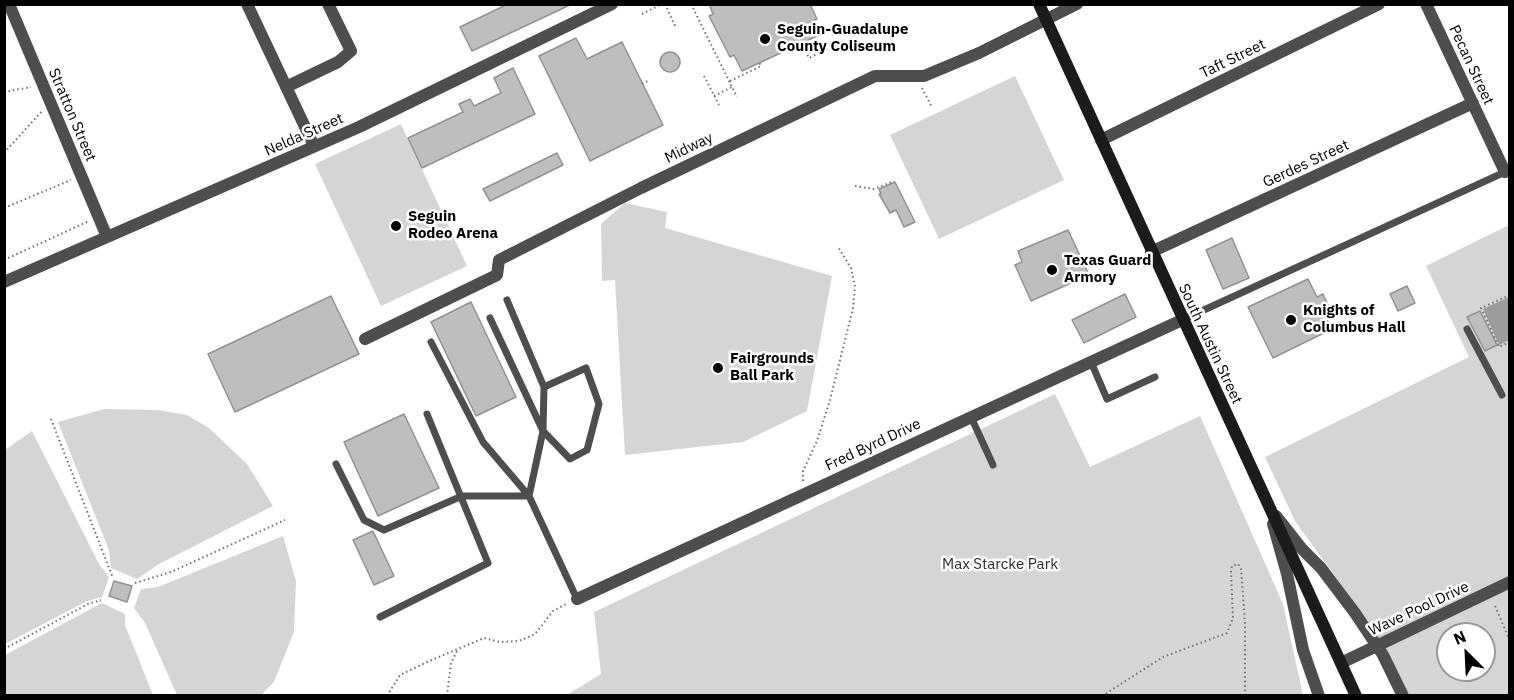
<!DOCTYPE html>
<html>
<head>
<meta charset="utf-8">
<style>
  body { margin:0 }
  #map { position:relative; width:1514px; height:700px; overflow:hidden; background:#fff; font-family:"IBM Plex Sans",sans-serif }
  canvas { display:block }
  .frame { position:absolute; inset:0; border:6px solid #000; pointer-events:none }
  .north { position:absolute; left:1436px; top:622px; width:60px; height:60px; box-sizing:border-box; background:#fff; border:2px solid #999; border-radius:50%; rotate:336deg; font-size:16px; font-weight:700; line-height:24px; text-align:center; color:#000 }
  .north::after { content:''; display:block; margin:auto; width:21px; height:27px; background:#000; clip-path:polygon(50% 0,100% 100%,50% 72%,0 100%) }
</style>
</head>
<body>
<div id="map">
<canvas width="1514" height="700"></canvas>
<div class="frame"></div>
<div class="north">N</div>
</div>
<script>
const g = document.querySelector('canvas').getContext('2d');
g.lineJoin = 'round';
function fillPath(path, color) { g.fillStyle = color; g.fill(path, 'evenodd'); }
const shape = rows => new Path2D(rows.map(r => 'M' + r).join(''));
function strokePath(path, color, width, dash) { g.strokeStyle = color; g.lineWidth = width; g.lineCap = dash ? 'butt' : 'round'; g.setLineDash(dash || []); g.stroke(path); }
function label(font, color, halo, rows, align = 'center') {
  g.font = font + ' "IBM Plex Sans",sans-serif'; g.lineWidth = 5; g.setLineDash([]); g.textBaseline = 'middle'; g.strokeStyle = halo; g.fillStyle = color; for (const [text, x, y, turn = 0] of rows) {
    g.save(); g.translate(x, y); g.rotate((+turn || 0) * Math.PI / 180); g.textAlign = isNaN(turn) ? turn : align; if (halo) g.strokeText(text, 0, 0); g.fillText(text, 0, 0); g.restore();
  }
}
fillPath(shape([
  [1015,76,1064,180,939,239,890,135],
  [401,124,467,266,381,306,315,164],
  [625,203,667,212,665,228,832,276,807,411,743,442,625,455,615,280,602,281,601,224],
  [1509,225,1509,695,1409,695,1374,630,1295,521,1265,457,1469,357,1426,266],
  [1448,634,1484,634,1484,670,1448,670],
  [1055,394,1090,467,1200,416,1283,604,1303,695,565,696,601,674,594,612],
  [104,409,158,410,187,415,209,428,247,464,273,506,159,564,137,579,111,568,109,550,58,422],
  [32,431,99,564,109,577,102,597,87,601,5,644,5,450],
  [283,536,296,581,294,632,274,682,261,695,177,695,145,623,134,608,141,589,158,587],
  [102,603,125,614,125,625,153,695,5,695,5,655]
]), '#d5d5d5');
fillPath(shape([
  [1509,297,1509,340,1499,345,1483,309]
]), '#9c9c9c');
const building = shape([
  [508,4,572,4,472,51,460,27,508,4],
  [709,4,810,4,817,19,810,23,817,36,742,71,734,55,730,57,709,16,713,14,709,4],
  [576,38,587,59,622,42,663,125,590,161,539,56,576,38],
  '660 62a10 10 0 1 1 20 0a10 10 0 1 1-20 0Z',
  [513,68,535,114,422,168,408,138,463,112,459,104,470,99,474,106,501,93,494,78,513,68],
  [557,153,563,165,490,201,483,189,557,153],
  [895,182,915,222,904,227,896,210,890,213,879,194,881,194,879,189,895,182],
  [1068,230,1089,275,1031,301,1015,265,1022,262,1018,251,1068,230],
  [1232,238,1249,278,1223,289,1206,250,1232,238],
  [1308,279,1317,297,1323,294,1329,308,1323,311,1332,329,1273,358,1248,307,1308,279],
  [1407,286,1415,303,1398,311,1390,294,1407,286],
  [1125,294,1136,317,1084,343,1072,320,1125,294],
  [331,296,359,354,235,412,208,354,331,296],
  [471,302,516,397,476,416,431,322,471,302],
  [1480,311,1497,345,1485,351,1467,317,1480,311],
  [404,414,439,488,378,516,344,442,404,414],
  [373,531,394,576,374,585,353,540,373,531],
  [114,581,132,586,127,602,109,596,114,581]
]);
fillPath(building, '#bebebe');
strokePath(building, '#929292', 1.5);
strokePath(shape([
  [665,4,676,28],
  [691,4,737,97],
  [642,14,662,4],
  [801,43,809,58,837,44],
  [704,76,719,105],
  [730,81,761,66,759,62],
  [642,84,649,80],
  [922,88,932,107],
  [4,92,31,87],
  [714,96,732,87],
  [4,153,42,111],
  [855,186,874,189,894,181],
  [4,208,71,180],
  [4,260,89,221],
  [1510,295,1481,308,1499,347,1510,342],
  [51,419,113,578],
  [803,481,803,471,817,441,830,400,853,308,855,287,851,268,838,247],
  [135,583,171,572,285,520],
  [1495,606,1510,641],
  [4,649,88,604,101,600],
  [387,696,400,675,427,662,484,638,500,642,519,641,535,634,553,611,568,603],
  [447,696,451,663,458,649],
  [1102,696,1163,657,1227,633,1233,618,1231,571,1232,566,1238,564,1241,569,1245,623,1245,696]
]), '#707070', 2, [1.5, 3]);
strokePath(shape([
  [507,300,544,387],
  [1182,320,1505,172],
  [1467,329,1502,395],
  [431,342,483,442,529,496,577,599],
  [1091,362,1107,399,1155,377],
  [586,368,599,404,587,450,570,459,543,431,544,387,586,368],
  [971,417,993,465],
  [336,464,364,520,384,530,462,496,529,496,543,431,490,318],
  [380,617,488,563,427,414]
]), '#4e4e4e', 7);
strokePath(shape([
  [9,4,107,237],
  [247,4,314,146],
  [1426,4,1505,172],
  [286,87,338,62,351,51,328,4],
  [1101,140,1379,4],
  [1151,252,1473,103],
  [4,282,359,127,612,4],
  [365,339,497,275,499,260,641,188,875,76,924,76,979,53,1077,4],
  [1276,516,1302,549,1321,568,1355,613,1383,655,1403,696],
  [1273,524,1287,574,1303,650,1319,696],
  [577,599,1182,320],
  [1341,663,1510,582]
]), '#4e4e4e', 12);
strokePath(shape([
  [1039,4,1356,696]
]), '#1b1b1b', 12);
for (const [x, y, r, color] of [
  [765,39,6,"#000"],
  [396,226,6,"#000"],
  [1052,270,6,"#000"],
  [1291,320,6,"#000"],
  [718,368,6,"#000"]
]) { const dot = new Path2D(); dot.arc(x, y, r, 0, 2 * Math.PI); g.fillStyle = color; g.fill(dot); strokePath(dot, '#fff', 2); }
label('bold 15px', '#000', '#fff', [
  ["Seguin-Guadalupe",777,30],
  ["County Coliseum",777,47],
  ["Seguin",408,217],
  ["Rodeo Arena",408,234],
  ["Texas Guard",1064,261],
  ["Armory",1064,278],
  ["Knights of",1303,311],
  ["Columbus Hall",1303,328],
  ["Fairgrounds",730,359],
  ["Ball Park",730,376]
], 'left');
label('15px', '#000', '#fff', [
  ["Taft Street",1233,59,-26],
  ["Pecan Street",1471,65,65],
  ["Stratton Street",72,115,67],
  ["Nelda Street",304,135,-24],
  ["Midway",689,148,-26],
  ["Gerdes Street",1306,164,-25],
  ["South Austin Street",1210,344,65],
  ["Fred Byrd Drive",873,445,-25],
  ["Wave Pool Drive",1419,609,-25]
]);
label('15px', '#2c2c2c', '#fff', [
  ["Max Starcke Park",1000,565]
]);
</script>
</body>
</html>
